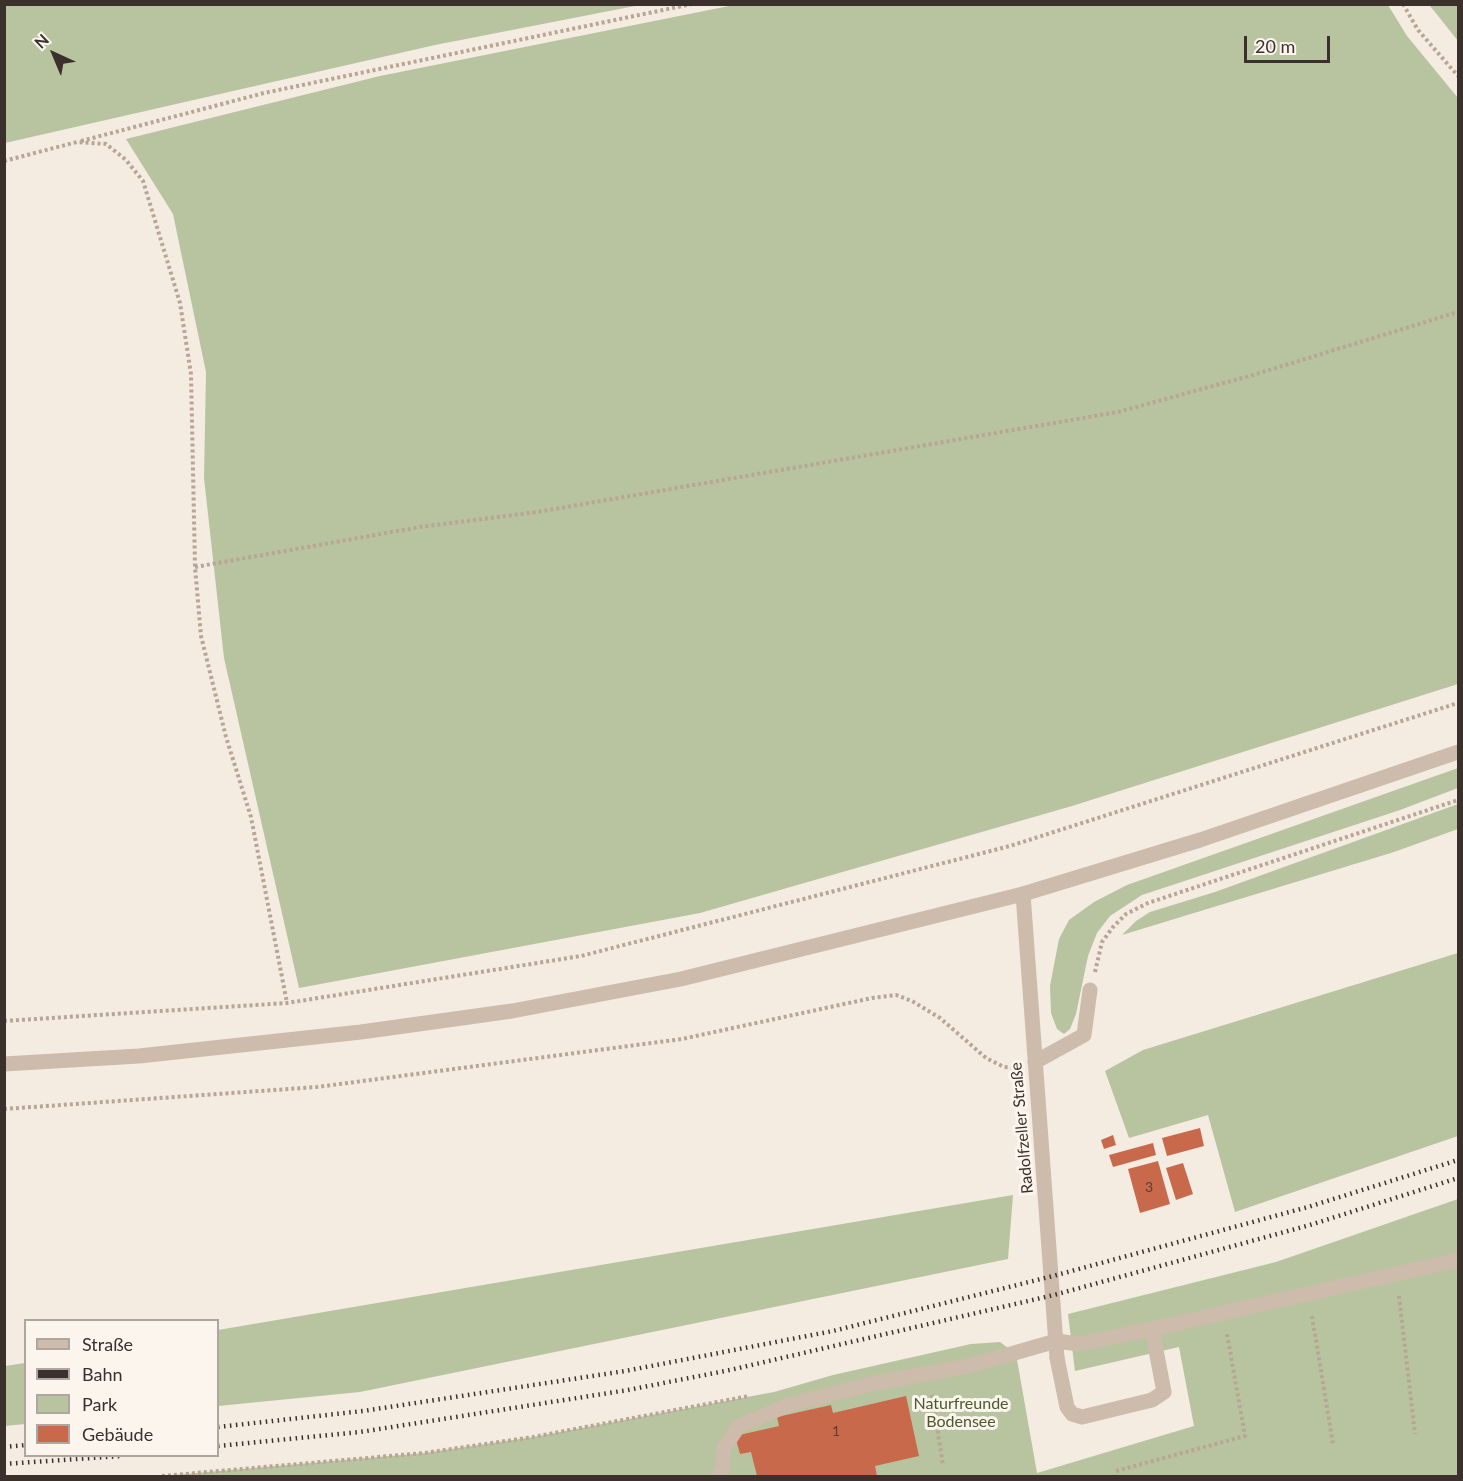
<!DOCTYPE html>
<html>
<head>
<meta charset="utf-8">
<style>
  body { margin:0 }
  #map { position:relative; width:1463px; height:1481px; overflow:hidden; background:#f4ebe1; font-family:Lato,sans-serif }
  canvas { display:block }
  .frame { position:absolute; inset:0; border:6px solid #3b302b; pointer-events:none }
  .legend { position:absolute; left:24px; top:1319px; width:195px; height:138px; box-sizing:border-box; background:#fbf5ee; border:2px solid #aea6a0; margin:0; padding:8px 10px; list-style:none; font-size:18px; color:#3b302b }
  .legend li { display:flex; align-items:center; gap:12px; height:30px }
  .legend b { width:30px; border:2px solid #aea6a0 }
  .north { position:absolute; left:24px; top:24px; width:60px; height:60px; -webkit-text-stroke:4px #fbf5ee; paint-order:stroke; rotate:316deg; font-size:16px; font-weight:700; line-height:24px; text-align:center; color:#3b302b }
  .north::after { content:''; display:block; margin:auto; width:21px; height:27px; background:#3b302b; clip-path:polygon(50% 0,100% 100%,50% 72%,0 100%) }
  .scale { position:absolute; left:1244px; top:36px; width:86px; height:27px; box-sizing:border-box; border:3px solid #3b302b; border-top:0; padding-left:8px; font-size:18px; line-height:21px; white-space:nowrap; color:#3b302b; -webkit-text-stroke:4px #fbf5ee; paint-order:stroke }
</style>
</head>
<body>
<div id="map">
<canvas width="1463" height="1481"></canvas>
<div class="frame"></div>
<ul class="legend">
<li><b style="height:8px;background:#cdbbac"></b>Straße</li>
<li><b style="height:8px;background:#3b302b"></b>Bahn</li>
<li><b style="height:16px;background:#b8c4a0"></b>Park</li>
<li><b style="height:16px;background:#c8694b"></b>Gebäude</li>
</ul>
<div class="north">N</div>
<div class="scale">20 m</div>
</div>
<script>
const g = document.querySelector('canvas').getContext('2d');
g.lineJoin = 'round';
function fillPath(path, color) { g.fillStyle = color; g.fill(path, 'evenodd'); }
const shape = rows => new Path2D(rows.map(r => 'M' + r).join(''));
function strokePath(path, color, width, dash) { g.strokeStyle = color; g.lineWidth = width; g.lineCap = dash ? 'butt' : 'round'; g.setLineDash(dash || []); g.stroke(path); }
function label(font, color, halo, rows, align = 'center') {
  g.font = font + ' Lato,sans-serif'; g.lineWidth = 6; g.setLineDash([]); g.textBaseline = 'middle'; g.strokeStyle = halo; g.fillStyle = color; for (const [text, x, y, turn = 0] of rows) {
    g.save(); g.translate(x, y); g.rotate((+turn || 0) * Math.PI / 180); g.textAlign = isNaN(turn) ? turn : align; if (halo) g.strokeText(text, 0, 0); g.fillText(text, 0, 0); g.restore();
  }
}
fillPath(shape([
  [4,5,5,4,640,5,435,45,5,143],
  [734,5,1388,5,1407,36,1458,98,1458,684,1072,806,700,913,299,988,224,658,204,478,206,372,173,214,126,139,380,76],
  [1429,5,1458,5,1458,41,1435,12],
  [1458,768,1458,788,1400,810,1142,895,1110,916,1097,933,1088,956,1076,1014,1070,1029,1064,1034,1057,1029,1051,1013,1050,986,1059,939,1069,920,1094,902,1127,885],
  [1458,804,1458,829,1394,852,1122,935,1136,921,1150,912,1215,892],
  [1458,953,1458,1136,1235,1212,1208,1115,1129,1138,1105,1071,1143,1050],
  [1013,1195,1008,1259,360,1392,218,1406,218,1330],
  [1458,1199,1458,1476,162,1476,424,1453,533,1437,774,1392,833,1375,971,1344,1000,1342,1016,1354,1037,1473,1194,1426,1179,1347,1075,1371,1068,1314,1276,1262],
  [25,1363,25,1424,5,1426,5,1366]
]), '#b8c4a0');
fillPath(shape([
  [1200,1128,1204,1146,1167,1156,1162,1138],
  [1113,1135,1116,1145,1104,1149,1101,1140],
  [1153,1143,1156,1155,1113,1167,1109,1155],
  [1158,1161,1170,1204,1140,1213,1128,1169],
  [1183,1163,1193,1194,1176,1200,1166,1168],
  [906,1396,919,1456,875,1466,877,1476,757,1476,751,1452,740,1454,735,1436,779,1426,777,1417,831,1405,833,1413]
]), '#c8694b');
strokePath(shape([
  [1403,4,1418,30,1458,76],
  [81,141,264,93,692,4],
  [4,161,77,142,106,144,126,160,143,181,180,303,191,374,195,567,201,636,226,737,251,817,287,1003],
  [195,567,420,527,537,512,1118,412,1253,375,1458,312],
  [1095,972,1102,942,1113,927,1126,914,1148,903,1458,800],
  [4,1021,287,1003,581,956,1010,846,1458,703],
  [4,1109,317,1087,682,1039,872,998,896,995,912,1001,940,1018,986,1058,1004,1067,1016,1068],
  [1399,1296,1415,1434],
  [1312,1316,1333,1444],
  [932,1395,943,1465],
  [934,1406,951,1403],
  [1116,1471,1245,1436,1227,1334],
  [162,1476,424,1453,533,1437,749,1396]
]), '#b9a596', 4, [3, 3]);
strokePath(shape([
  [1035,1062,1084,1035,1090,990],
  [1057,1358,1067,1407,1072,1414,1082,1417,1152,1400,1164,1392,1152,1329,1458,1260],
  [718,1476,722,1472,724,1448,738,1427,788,1405,875,1383,969,1366,1056,1341,1079,1344,1152,1329]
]), '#cdbbac', 15);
strokePath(shape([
  [1023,894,1057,1358]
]), '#cdbbac', 15);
strokePath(shape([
  [4,1064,139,1056,361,1032,512,1011,681,979,1023,894,1200,840,1458,752]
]), '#cdbbac', 15);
strokePath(shape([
  [218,1427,363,1411,625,1371,833,1331,1053,1276,1308,1207,1458,1160],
  [218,1446,360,1432,628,1390,730,1370,1054,1295,1310,1225,1458,1178],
  [4,1447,26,1445],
  [4,1464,121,1456]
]), '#3b302b', 4.5, [1.5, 4.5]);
label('14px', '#5e3e33', null, [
  ["3",1149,1187],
  ["1",836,1431]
]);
label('16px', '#3b302b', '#fbf5ee', [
  ["Radolfzeller Straße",1022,1128,-95]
]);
label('16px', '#4a5a2e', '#fbf5ee', [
  ["Naturfreunde",961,1404],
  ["Bodensee",961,1422]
]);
</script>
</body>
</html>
